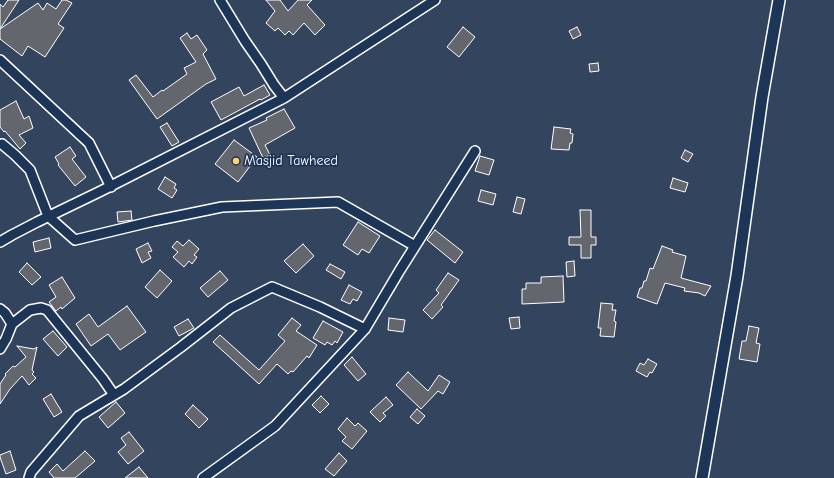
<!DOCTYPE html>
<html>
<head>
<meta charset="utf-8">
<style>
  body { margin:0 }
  canvas { display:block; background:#32445e }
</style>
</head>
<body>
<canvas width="834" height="478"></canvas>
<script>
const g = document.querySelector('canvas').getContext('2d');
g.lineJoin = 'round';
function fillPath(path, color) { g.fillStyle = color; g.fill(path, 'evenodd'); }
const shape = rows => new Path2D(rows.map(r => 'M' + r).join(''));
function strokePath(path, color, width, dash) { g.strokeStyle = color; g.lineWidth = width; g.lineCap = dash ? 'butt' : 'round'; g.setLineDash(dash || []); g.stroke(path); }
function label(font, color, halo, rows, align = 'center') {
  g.font = font + ' "Comic Neue",sans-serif'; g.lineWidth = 3.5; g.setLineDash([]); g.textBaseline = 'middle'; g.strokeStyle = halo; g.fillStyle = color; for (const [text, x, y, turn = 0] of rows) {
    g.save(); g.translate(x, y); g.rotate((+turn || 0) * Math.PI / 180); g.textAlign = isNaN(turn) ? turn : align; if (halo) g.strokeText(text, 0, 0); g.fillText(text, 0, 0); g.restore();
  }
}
const building = shape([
  [8,0,19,0,0,29,38,3,43,10,47,3,56,9,62,0,66,0,72,3,58,24,64,28,45,57,28,46,22,56,0,39,0,4,3,7,8,0],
  [266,0,280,0,288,11,298,0,312,0,307,5,325,25,315,35,304,23,293,35,289,31,285,35,278,28,275,31,266,23,275,11,266,0],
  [463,27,475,37,459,57,447,47,463,27],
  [577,27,581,35,573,39,569,31,577,27],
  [187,33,191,39,197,35,207,50,203,54,216,79,206,84,157,119,129,80,136,75,153,97,162,90,163,91,187,74,184,68,196,62,180,38,187,33],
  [598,63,599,71,590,72,589,64,598,63],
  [264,85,270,95,261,100,260,99,221,120,211,102,239,87,244,96,264,85],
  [16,101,24,119,29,116,33,128,19,135,26,143,20,149,5,131,4,132,0,127,0,110,16,101],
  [284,109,295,128,265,145,270,155,263,158,249,128,267,120,266,118,284,109],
  [167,123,179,142,172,146,160,127,167,123],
  [554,127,571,129,570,133,573,134,572,143,570,143,569,150,551,149,554,127],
  [234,140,257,157,238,182,215,164,234,140],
  [70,147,76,156,72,159,86,177,75,186,58,165,59,164,55,157,70,147],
  [685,150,693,154,688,162,681,158,685,150],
  [480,156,494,160,489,175,475,171,480,156],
  [165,177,176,184,174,188,177,190,172,198,158,189,165,177],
  [673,178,688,183,685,192,670,188,673,178],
  [481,190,496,194,493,205,478,201,481,190],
  [517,197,525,199,521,214,513,212,517,197],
  [580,210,591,210,591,237,596,237,596,245,591,245,591,258,581,258,581,245,569,245,569,237,581,237,580,210],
  [131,211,132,220,118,222,117,212,131,211],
  [358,222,380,236,369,253,362,249,358,255,343,245,358,222],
  [435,230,463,252,455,263,427,240,435,230],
  [49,238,51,248,35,252,33,242,49,238],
  [189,240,199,249,194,255,197,257,192,264,189,261,184,267,173,257,178,252,172,247,177,241,183,246,189,240],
  [148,243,152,251,148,252,151,258,142,263,136,249,148,243],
  [303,244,314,256,296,273,284,261,303,244],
  [662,246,673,250,672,252,686,256,681,278,711,286,705,296,699,293,684,291,685,288,665,283,657,304,637,297,640,288,642,288,644,281,646,281,650,268,653,269,662,246],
  [574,261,575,276,567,277,566,262,574,261],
  [27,263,41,277,32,285,19,272,27,263],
  [330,264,345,272,341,279,326,270,330,264],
  [160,270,172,281,157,298,145,287,160,270],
  [220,271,228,280,208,297,200,288,220,271],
  [448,273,459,280,441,305,443,307,432,319,423,310,439,293,436,290,448,273],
  [563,276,564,302,522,304,522,289,526,289,526,283,541,283,541,277,563,276],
  [62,277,75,298,62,309,61,307,56,311,49,302,56,297,49,285,62,277],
  [349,285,362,292,357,301,353,299,350,304,341,300,349,285],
  [601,303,613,304,612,310,616,310,614,321,616,322,614,337,600,336,601,328,598,328,601,303],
  [127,306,146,332,120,350,108,334,91,346,76,324,89,314,98,327,127,306],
  [519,317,520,328,511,329,509,318,519,317],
  [292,318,301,325,296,331,317,345,309,358,307,356,293,372,291,371,288,374,277,364,259,384,213,342,220,335,259,370,285,341,278,335,292,318],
  [389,318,405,320,403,332,388,330,389,318],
  [188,319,194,328,179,336,174,327,188,319],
  [323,321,343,332,337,343,335,341,332,345,327,342,325,345,313,338,323,321],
  [749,326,759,328,756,343,760,344,757,362,739,359,742,341,746,341,749,326],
  [53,331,67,347,58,356,43,339,53,331],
  [17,346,34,349,37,347,32,370,34,372,32,374,36,378,29,385,22,376,10,389,0,404,0,384,6,375,5,374,13,366,15,367,26,357,17,346],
  [352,357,366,374,358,381,344,365,352,357],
  [648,359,657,364,652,373,650,372,647,377,636,371,640,363,644,365,648,359],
  [408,372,428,391,439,375,450,382,443,394,438,391,421,409,396,385,408,372],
  [51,394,62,412,54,417,43,399,51,394],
  [321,396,329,404,320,413,312,405,321,396],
  [386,397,393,405,383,413,386,416,380,422,370,412,386,397],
  [116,402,125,413,108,428,99,417,116,402],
  [193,405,208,419,199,428,185,414,193,405],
  [417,409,425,416,418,424,410,417,417,409],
  [347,418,355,426,358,423,367,431,352,449,342,441,346,437,338,429,347,418],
  [129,432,144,451,128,464,118,452,126,445,121,438,129,432],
  [10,451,16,470,6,474,0,457,0,455,10,451],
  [85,451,95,461,75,478,54,478,49,472,57,464,63,471,85,451],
  [339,453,347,461,334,476,325,469,339,453],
  [139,467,148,478,125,478,139,467]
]);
fillPath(building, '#64666e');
strokePath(building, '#fff', 1);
const minor = shape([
  [220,0,245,41,261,64,274,85,284,98],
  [0,60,89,143,111,187],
  [2,144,15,155,30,170,48,216,75,240,154,221,222,207,338,202,415,246],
  [0,242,12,235,37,222,101,191,284,98,435,0],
  [0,309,5,313,12,324],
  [0,349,6,339,12,324,30,310,41,308,47,310,103,379,114,395],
  [29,478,31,472,79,416,124,389,181,347,231,308,272,287,320,307,365,329],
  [203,478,275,426,365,329,400,270,475,151]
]);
const tertiary = shape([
  [702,478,737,276,762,97,779,0]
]);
strokePath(minor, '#fff', 12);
strokePath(tertiary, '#fff', 14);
strokePath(minor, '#1d3557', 9);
strokePath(tertiary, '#1d3557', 11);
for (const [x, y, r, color] of [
  [236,161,4,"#ffd166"]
]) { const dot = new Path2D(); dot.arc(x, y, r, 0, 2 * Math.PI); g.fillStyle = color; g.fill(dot); strokePath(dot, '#1d3557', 1.5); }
label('14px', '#fff', '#1d3557', [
  ["Masjid Tawheed",244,161]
], 'left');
</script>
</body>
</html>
